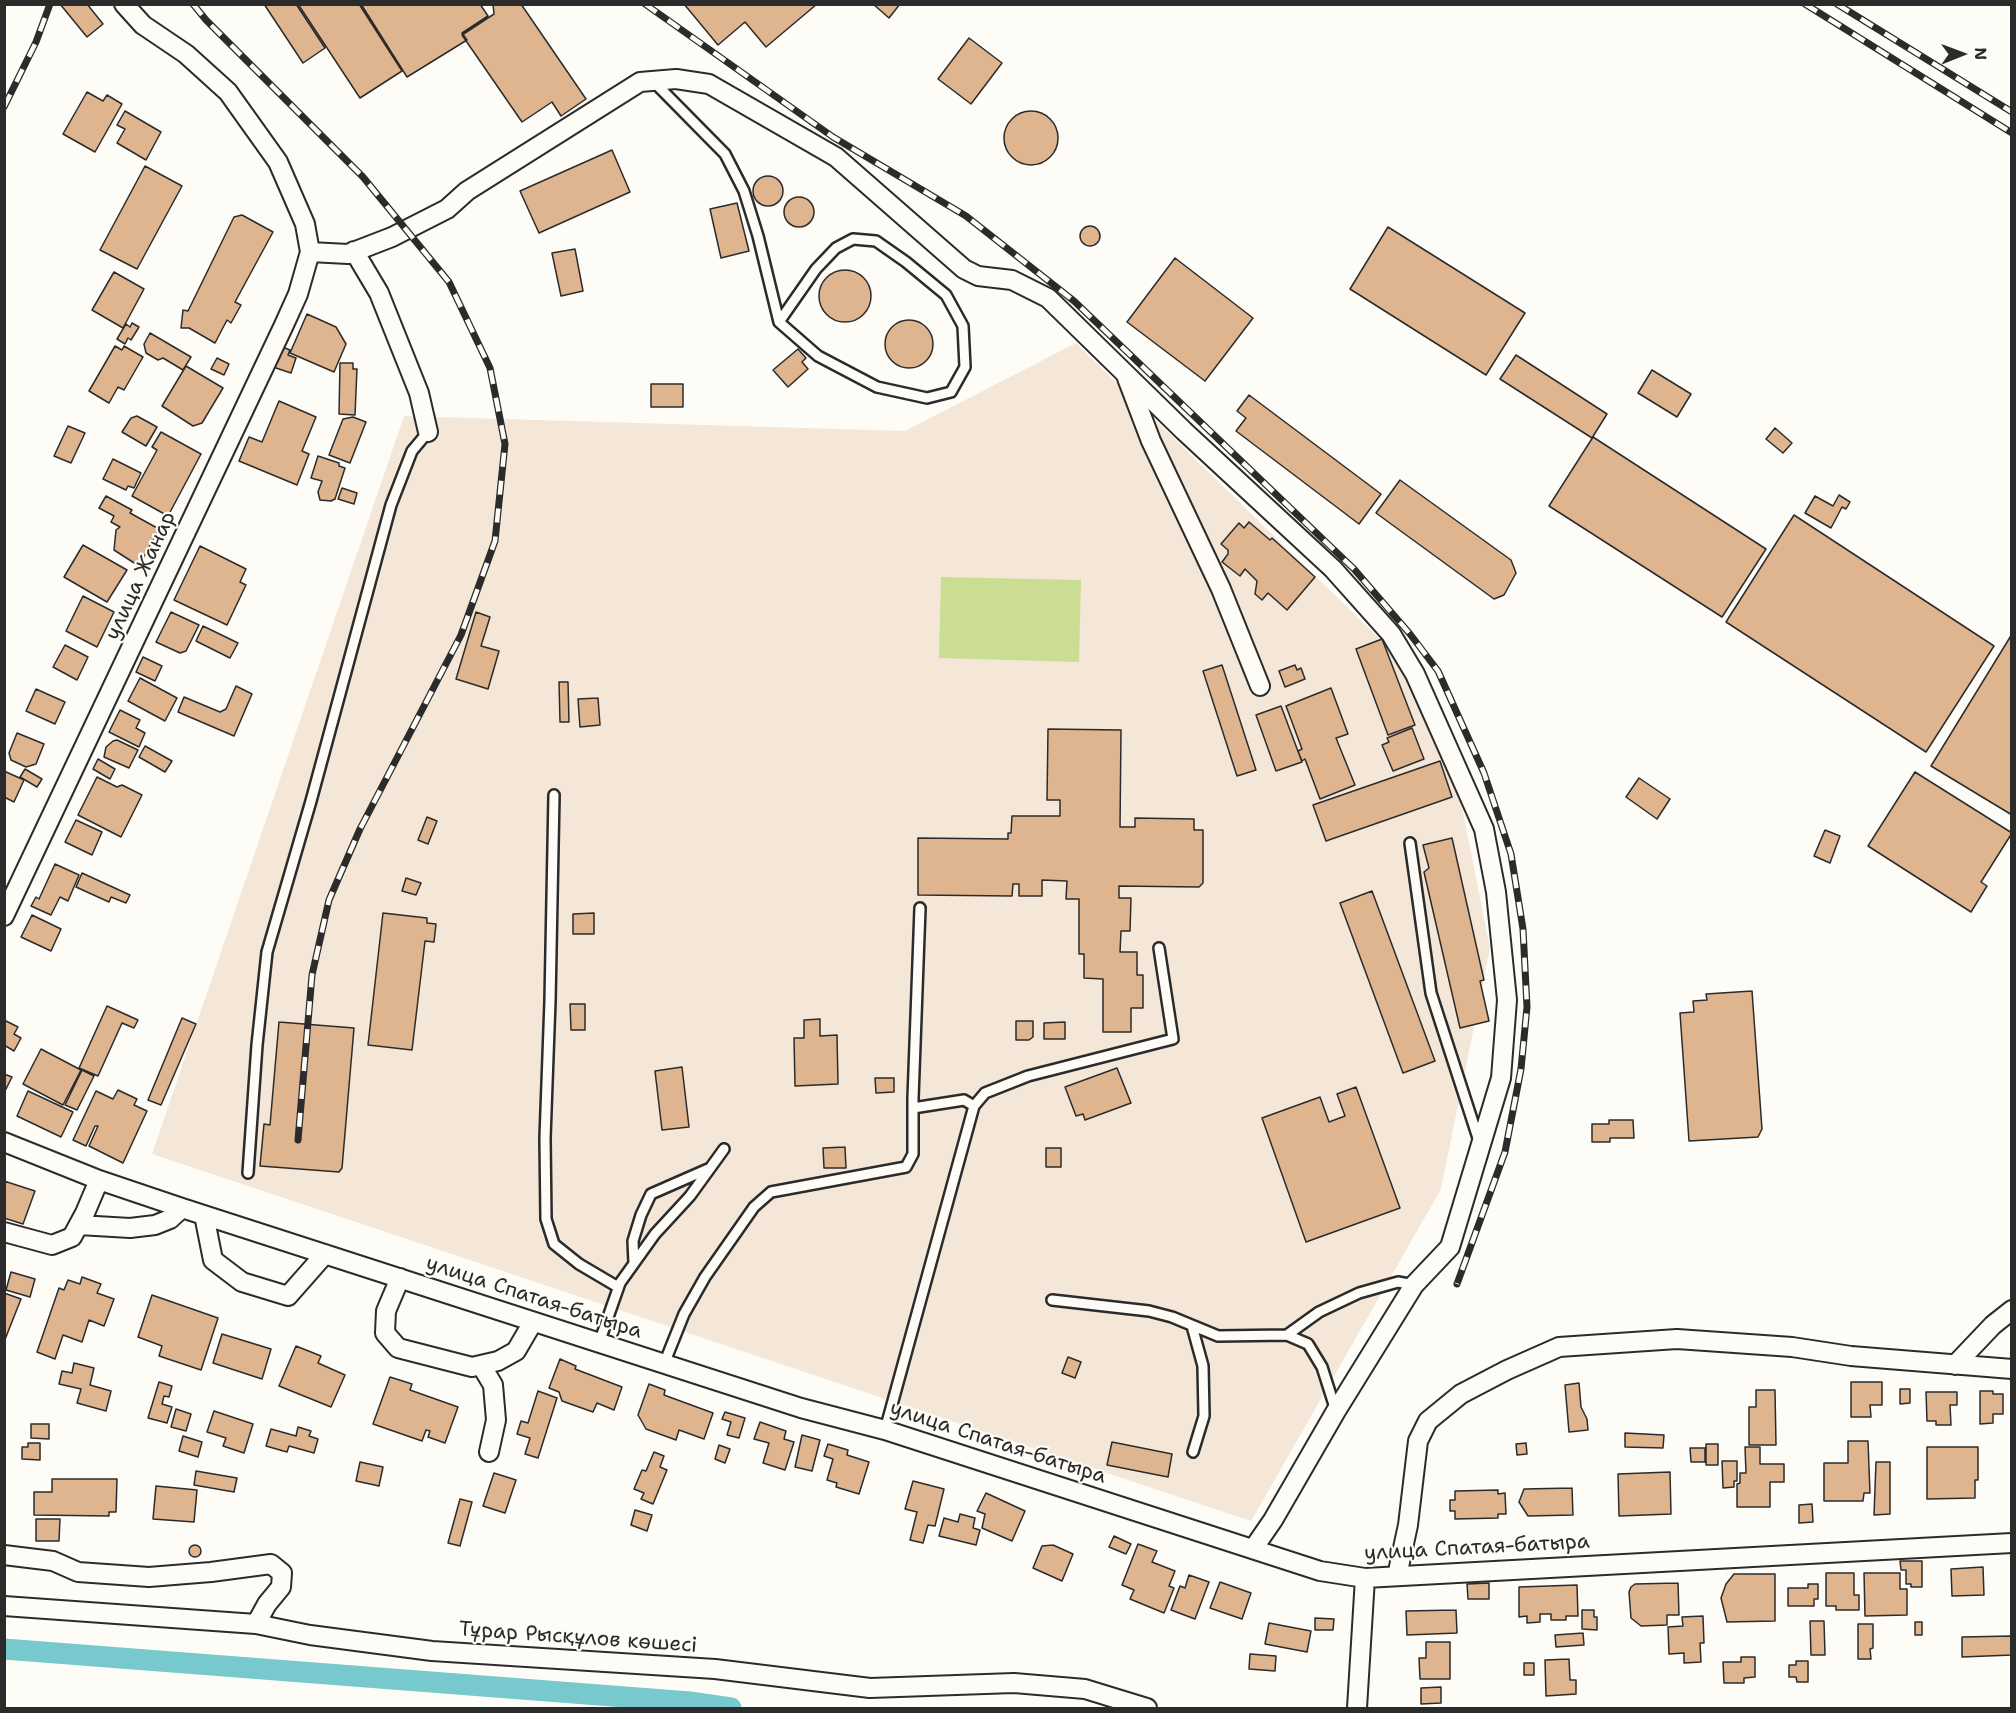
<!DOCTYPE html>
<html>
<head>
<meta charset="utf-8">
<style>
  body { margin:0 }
  #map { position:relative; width:2016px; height:1713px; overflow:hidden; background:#fdfcf7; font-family:"Shantell Sans",sans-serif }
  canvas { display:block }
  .frame { position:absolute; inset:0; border:6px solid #2b2b2b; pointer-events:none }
  .north { position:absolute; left:1932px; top:24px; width:60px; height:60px; -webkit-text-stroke:4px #fdfcf7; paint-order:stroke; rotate:89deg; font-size:16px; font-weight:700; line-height:24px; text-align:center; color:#2b2b2b }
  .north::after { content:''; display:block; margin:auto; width:21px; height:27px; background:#2b2b2b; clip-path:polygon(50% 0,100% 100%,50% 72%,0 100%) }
</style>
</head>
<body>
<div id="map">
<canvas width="2016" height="1713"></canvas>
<div class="frame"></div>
<div class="north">N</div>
</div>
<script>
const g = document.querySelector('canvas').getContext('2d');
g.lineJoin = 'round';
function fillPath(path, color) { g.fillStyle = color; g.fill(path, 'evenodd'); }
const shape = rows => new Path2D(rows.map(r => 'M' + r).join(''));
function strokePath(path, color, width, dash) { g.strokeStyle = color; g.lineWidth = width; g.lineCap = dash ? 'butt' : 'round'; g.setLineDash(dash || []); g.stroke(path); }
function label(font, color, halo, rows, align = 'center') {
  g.font = font + ' "Shantell Sans",sans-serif'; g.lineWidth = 4.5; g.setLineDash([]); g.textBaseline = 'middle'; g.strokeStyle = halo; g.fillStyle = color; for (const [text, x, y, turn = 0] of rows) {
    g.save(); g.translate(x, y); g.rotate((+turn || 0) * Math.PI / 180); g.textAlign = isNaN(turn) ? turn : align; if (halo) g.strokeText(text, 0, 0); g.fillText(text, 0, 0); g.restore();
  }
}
fillPath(shape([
  [1076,343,1391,650,1456,777,1490,948,1441,1189,1251,1521,152,1154,404,416,905,431]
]), '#f4e7d8');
fillPath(shape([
  [941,577,1081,580,1079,662,939,658]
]), '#cbdd92');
strokePath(shape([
  [4,1649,690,1702,731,1708]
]), '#77c9ce', 21);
const building = shape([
  [60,4,87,4,103,24,87,37,60,4],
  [264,4,296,4,325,48,303,63,264,4],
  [298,4,359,4,402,71,360,98,298,4],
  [361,4,480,4,488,16,462,33,467,40,407,77,361,4],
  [493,4,521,4,586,99,561,116,552,102,522,122,462,35,494,14,493,4],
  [684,4,817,4,766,47,745,22,718,45,684,4],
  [873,4,900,4,889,18,873,4],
  [969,38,1002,63,971,104,938,79,969,38],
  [87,92,103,101,107,95,122,104,95,152,63,134,87,92],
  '1004 138a27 27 0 1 1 54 0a27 27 0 1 1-54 0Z',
  [125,111,161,132,146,160,117,143,125,129,117,125,125,111],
  [612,150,630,192,539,233,520,191,612,150],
  [145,166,182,186,137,269,100,250,145,166],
  '753 191a15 15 0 1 1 30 0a15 15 0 1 1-30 0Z',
  '784 212a15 15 0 1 1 30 0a15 15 0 1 1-30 0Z',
  [737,203,749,251,721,258,710,209,737,203],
  [242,215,273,232,235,302,241,305,231,323,227,320,215,343,189,328,181,328,183,310,188,311,234,217,242,215],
  '1080 236a10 10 0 1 1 20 0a10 10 0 1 1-20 0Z',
  [1388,227,1525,313,1486,375,1350,289,1388,227],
  [575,249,583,291,561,296,552,253,575,249],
  [1175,258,1253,318,1205,381,1127,322,1175,258],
  '819 296a26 26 0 1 1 52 0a26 26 0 1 1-52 0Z',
  [114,272,144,289,123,328,92,310,114,272],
  [307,314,336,327,346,344,334,372,290,353,307,314],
  '885 344a24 24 0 1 1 48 0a24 24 0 1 1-48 0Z',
  [132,323,139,327,131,340,128,338,125,344,117,339,126,324,130,327,132,323],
  [150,333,191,357,183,370,163,358,158,360,146,353,144,344,150,333],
  [115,346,122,350,124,346,143,357,124,390,118,387,109,403,89,391,115,346],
  [280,346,290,350,288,355,296,358,291,373,273,367,280,346],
  [798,349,806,358,802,362,808,369,788,387,773,370,798,349],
  [1516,355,1607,414,1592,438,1500,379,1516,355],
  [217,358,229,364,224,375,211,369,217,358],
  [340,363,353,363,353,369,357,369,355,415,339,414,340,363],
  [186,366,223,388,202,423,193,426,162,406,186,366],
  [1652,370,1691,394,1677,417,1638,393,1652,370],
  [651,384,683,384,683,407,651,407,651,384],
  [1249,395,1381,494,1359,524,1236,431,1246,418,1237,411,1249,395],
  [279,401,316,417,302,451,309,454,297,485,239,461,249,437,262,442,279,401],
  [137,416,157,427,146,446,122,432,131,418,137,416],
  [353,417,366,422,350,463,329,455,343,419,353,417],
  [68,426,85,433,71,463,54,456,68,426],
  [1775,428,1792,443,1783,453,1766,439,1775,428],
  [161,432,201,454,168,516,132,496,157,450,152,447,161,432],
  [1593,437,1766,549,1722,617,1549,506,1593,437],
  [318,456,339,463,339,466,345,468,335,499,331,501,320,500,318,492,322,481,311,478,318,456],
  [113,459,141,473,134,488,128,486,126,490,103,479,113,459],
  [1400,480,1511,560,1516,573,1504,595,1494,599,1376,513,1400,480],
  [342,488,357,493,354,504,338,499,342,488],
  [1839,495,1850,502,1846,509,1842,507,1831,528,1805,513,1815,496,1833,506,1839,495],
  [106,496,132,510,130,513,159,529,139,566,114,550,116,530,120,527,111,522,114,516,99,508,106,496],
  [1794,515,1994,646,1926,752,1726,622,1794,515],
  [1249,522,1270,540,1272,538,1315,577,1287,610,1268,593,1262,600,1255,594,1257,581,1245,569,1240,576,1222,562,1228,554,1228,550,1221,544,1239,523,1244,528,1249,522],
  [83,545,127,570,107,602,64,577,83,545],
  [200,546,246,569,240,582,246,585,227,625,174,600,200,546],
  [83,596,114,612,97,647,66,631,83,596],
  [171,612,199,625,186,651,180,653,156,642,171,612],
  [476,612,490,617,481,646,499,651,488,689,456,679,476,612],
  [203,626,238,643,230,658,196,641,203,626],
  [2012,634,2012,815,1931,766,2012,634],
  [1382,639,1415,725,1388,735,1356,649,1382,639],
  [65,645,88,657,77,680,53,667,65,645],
  [143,657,162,666,155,681,136,672,143,657],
  [1222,665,1256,770,1237,776,1203,671,1222,665],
  [1295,665,1297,670,1301,668,1305,679,1285,687,1279,671,1295,665],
  [140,678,177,698,165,721,128,701,140,678],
  [559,682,568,682,569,722,560,722,559,682],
  [236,686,252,694,234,736,178,712,184,697,220,712,226,709,236,686],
  [1331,688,1348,734,1336,738,1355,785,1320,799,1305,759,1302,761,1298,751,1302,749,1286,706,1331,688],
  [36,689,65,702,55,724,26,711,36,689],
  [598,698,600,725,580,727,578,699,598,698],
  [1281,706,1302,762,1276,771,1256,715,1281,706],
  [120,710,140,720,136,728,145,733,139,747,109,732,120,710],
  [1412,728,1424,759,1393,771,1382,745,1389,742,1387,738,1412,728],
  [1048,729,1121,730,1120,827,1135,827,1135,818,1194,819,1194,830,1203,830,1203,883,1199,887,1119,886,1119,898,1131,898,1130,931,1121,931,1120,952,1137,952,1137,975,1143,975,1143,1008,1131,1008,1131,1032,1103,1032,1103,979,1084,978,1084,954,1079,954,1079,899,1066,899,1067,881,1042,880,1042,896,1019,896,1019,884,1013,884,1012,896,918,895,918,838,1008,839,1008,833,1011,833,1012,816,1060,816,1060,800,1047,800,1048,729],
  [17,733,44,744,36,764,26,767,11,760,9,753,17,733],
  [117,740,138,750,129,768,104,757,106,747,113,741,117,740],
  [145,746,172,761,165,772,139,757,145,746],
  [98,759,115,769,110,779,93,769,98,759],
  [1440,761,1452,797,1326,841,1313,805,1440,761],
  [25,769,42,779,37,787,20,777,25,769],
  [4,771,24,780,14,802,4,797,4,771],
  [1915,772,2012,833,1981,882,1987,886,1971,912,1868,846,1915,772],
  [97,777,117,787,122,785,142,795,121,837,78,815,97,777],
  [1639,778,1670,799,1657,819,1626,797,1639,778],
  [427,817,437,821,428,844,418,840,427,817],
  [76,820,102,832,92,855,65,842,76,820],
  [1825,830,1840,836,1830,863,1814,856,1825,830],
  [1452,838,1484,980,1480,981,1489,1021,1460,1028,1424,872,1429,868,1423,845,1452,838],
  [55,864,79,875,68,901,60,897,51,915,31,906,36,897,39,899,55,864],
  [82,873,130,895,126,903,111,897,109,902,76,887,82,873],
  [406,878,421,883,416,895,402,891,406,878],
  [1372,891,1435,1061,1403,1073,1340,903,1372,891],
  [383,913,427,918,427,923,436,924,434,942,425,941,412,1050,368,1045,383,913],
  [594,913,594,934,573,934,573,914,594,913],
  [32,915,61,929,51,951,21,937,32,915],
  [1752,991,1762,1129,1758,1137,1689,1141,1680,1013,1694,1012,1693,1001,1707,1000,1706,994,1752,991],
  [570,1004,585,1004,585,1030,571,1030,570,1004],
  [107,1006,138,1020,134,1028,122,1023,98,1076,79,1068,107,1006],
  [182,1018,196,1024,161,1105,148,1100,182,1018],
  [820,1019,820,1036,837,1035,838,1084,795,1086,794,1038,804,1038,804,1020,820,1019],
  [4,1020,18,1027,14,1034,21,1038,14,1051,4,1045,4,1020],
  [1016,1021,1033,1021,1033,1037,1029,1040,1016,1040,1016,1021],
  [279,1022,354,1028,342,1168,339,1172,260,1166,264,1124,270,1125,279,1022],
  [1065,1022,1065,1039,1044,1039,1044,1023,1065,1022],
  [41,1049,81,1070,63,1105,23,1084,41,1049],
  [682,1067,689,1127,662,1130,655,1071,682,1067],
  [1117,1068,1131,1103,1085,1120,1083,1114,1076,1116,1065,1087,1117,1068],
  [82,1070,94,1076,77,1110,65,1105,82,1070],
  [4,1074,12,1077,4,1093,4,1074],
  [875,1078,894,1078,894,1092,876,1093,875,1078],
  [1356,1087,1400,1208,1306,1242,1262,1118,1320,1097,1329,1122,1345,1116,1337,1094,1356,1087],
  [118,1090,137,1099,134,1105,147,1111,123,1163,89,1146,98,1126,95,1126,86,1146,73,1140,96,1091,113,1099,118,1090],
  [28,1091,73,1112,61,1137,17,1116,28,1091],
  [1609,1120,1633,1120,1634,1138,1610,1138,1610,1142,1592,1142,1592,1124,1609,1124,1609,1120],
  [845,1147,846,1168,824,1168,823,1148,845,1147],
  [1046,1148,1061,1148,1061,1167,1046,1167,1046,1148],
  [4,1181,35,1191,23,1224,4,1218,4,1181],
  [11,1272,35,1279,30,1297,6,1290,11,1272],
  [82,1277,101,1284,97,1293,114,1299,104,1326,89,1320,82,1342,63,1335,55,1359,37,1352,59,1288,64,1290,68,1280,80,1284,82,1277],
  [4,1293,21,1299,4,1342,4,1293],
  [152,1295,218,1318,201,1370,159,1356,162,1346,138,1337,152,1295],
  [222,1334,271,1349,262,1379,213,1363,222,1334],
  [296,1346,321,1356,318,1363,345,1375,331,1407,279,1386,296,1346],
  [1068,1357,1081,1362,1075,1378,1062,1373,1068,1357],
  [560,1359,576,1366,575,1369,622,1387,614,1410,597,1403,593,1412,562,1401,559,1392,549,1388,560,1359],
  [74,1363,94,1368,90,1385,111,1391,106,1411,77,1403,81,1389,59,1384,62,1371,72,1373,74,1363],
  [390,1377,412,1384,410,1390,458,1407,445,1443,428,1437,430,1431,426,1430,422,1441,373,1424,390,1377],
  [159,1382,172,1386,169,1397,164,1396,162,1404,172,1407,167,1423,148,1418,159,1382],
  [1851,1382,1882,1382,1882,1405,1870,1405,1871,1417,1851,1417,1851,1382],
  [1579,1383,1581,1407,1587,1419,1588,1430,1569,1432,1565,1385,1579,1383],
  [649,1384,665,1390,664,1395,713,1413,704,1439,679,1430,676,1440,646,1429,638,1415,649,1384],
  [1900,1389,1910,1389,1910,1403,1900,1404,1900,1389],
  [1756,1390,1775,1390,1776,1445,1749,1445,1749,1407,1756,1407,1756,1390],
  [538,1391,557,1398,538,1458,525,1454,530,1438,517,1434,521,1421,528,1423,538,1391],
  [1980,1391,1993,1391,1993,1394,2003,1394,2003,1414,1993,1414,1993,1423,1980,1424,1980,1391],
  [1926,1392,1957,1392,1957,1405,1950,1405,1951,1425,1936,1425,1936,1421,1927,1421,1926,1392],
  [176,1409,191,1414,186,1431,171,1427,176,1409],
  [214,1411,253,1424,244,1453,223,1446,226,1438,207,1432,214,1411],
  [725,1412,745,1418,739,1438,727,1435,731,1422,722,1419,725,1412],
  [760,1422,786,1431,784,1439,794,1442,785,1470,763,1463,769,1443,754,1439,760,1422],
  [31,1424,49,1424,49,1439,31,1438,31,1424],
  [298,1427,311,1431,309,1436,318,1439,314,1453,289,1446,287,1452,266,1446,271,1429,296,1436,298,1427],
  [1625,1433,1664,1435,1663,1448,1625,1447,1625,1433],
  [802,1435,820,1440,812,1471,795,1467,802,1435],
  [183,1436,202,1442,198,1457,179,1451,183,1436],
  [1848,1441,1868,1441,1870,1493,1864,1493,1863,1501,1824,1501,1824,1463,1848,1463,1848,1441],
  [1112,1442,1172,1454,1168,1477,1107,1465,1112,1442],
  [28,1443,40,1443,40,1460,22,1459,22,1447,28,1447,28,1443],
  [1526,1443,1527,1454,1517,1455,1516,1444,1526,1443],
  [828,1444,848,1450,847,1455,869,1462,859,1494,836,1487,837,1483,827,1480,833,1459,824,1456,828,1444],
  [1706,1444,1718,1444,1718,1465,1706,1465,1706,1444],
  [719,1445,730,1449,725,1463,715,1459,719,1445],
  [1745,1447,1760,1447,1760,1464,1784,1464,1784,1482,1770,1482,1770,1507,1737,1507,1737,1484,1740,1483,1740,1473,1746,1473,1745,1447],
  [1927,1447,1978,1447,1978,1480,1975,1480,1975,1498,1927,1499,1927,1447],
  [1690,1448,1705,1448,1705,1462,1691,1462,1690,1448],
  [654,1452,664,1456,660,1467,667,1470,653,1504,641,1499,644,1493,634,1489,642,1470,646,1471,654,1452],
  [1722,1461,1737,1461,1737,1481,1734,1481,1734,1487,1723,1488,1722,1461],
  [360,1462,383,1467,379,1486,356,1481,360,1462],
  [1876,1462,1890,1462,1890,1514,1874,1515,1876,1462],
  [196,1471,237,1478,234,1492,194,1485,196,1471],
  [1670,1472,1671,1514,1619,1516,1618,1474,1670,1472],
  [494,1473,516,1480,505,1513,483,1506,494,1473],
  [52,1479,117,1479,116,1512,109,1512,109,1516,34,1515,34,1492,52,1492,52,1479],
  [913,1481,944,1489,935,1526,928,1525,923,1543,910,1540,917,1512,905,1509,913,1481],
  [156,1486,197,1490,194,1522,153,1519,156,1486],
  [1572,1488,1573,1515,1528,1516,1519,1502,1524,1489,1572,1488],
  [1498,1490,1498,1494,1505,1493,1506,1514,1498,1514,1498,1518,1455,1519,1455,1511,1450,1511,1450,1500,1455,1500,1455,1491,1498,1490],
  [986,1493,1025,1511,1012,1541,982,1528,985,1514,977,1511,986,1493],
  [460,1499,472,1502,460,1546,448,1543,460,1499],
  [1812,1504,1813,1522,1799,1523,1799,1505,1812,1504],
  [635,1510,652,1515,647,1531,631,1525,635,1510],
  [960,1514,975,1518,973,1528,980,1530,976,1545,939,1536,944,1518,958,1522,960,1514],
  [36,1519,60,1519,59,1541,36,1541,36,1519],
  [1114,1536,1131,1544,1126,1554,1109,1547,1114,1536],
  [1138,1544,1157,1551,1152,1562,1175,1571,1169,1586,1174,1588,1164,1613,1130,1599,1134,1590,1122,1585,1138,1544],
  [1053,1545,1073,1554,1062,1581,1033,1568,1042,1546,1053,1545],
  '189 1551a6 6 0 1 1 12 0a6 6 0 1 1-12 0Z',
  [1900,1561,1922,1561,1922,1587,1911,1587,1911,1584,1906,1584,1906,1570,1901,1570,1900,1561],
  [1983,1567,1984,1595,1952,1596,1951,1569,1983,1567],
  [1826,1573,1854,1573,1854,1595,1859,1595,1859,1610,1836,1610,1836,1606,1826,1606,1826,1573],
  [1864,1573,1900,1573,1900,1589,1907,1589,1907,1615,1865,1616,1864,1573],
  [1734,1574,1775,1574,1775,1621,1727,1622,1721,1598,1726,1584,1734,1574],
  [1189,1575,1209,1582,1195,1619,1171,1610,1180,1586,1185,1588,1189,1575],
  [1220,1582,1251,1593,1242,1619,1210,1608,1220,1582],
  [1489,1583,1489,1599,1468,1599,1467,1584,1489,1583],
  [1678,1583,1679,1615,1667,1615,1667,1625,1641,1626,1631,1618,1629,1592,1631,1587,1635,1584,1678,1583],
  [1808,1584,1818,1584,1818,1599,1814,1599,1814,1606,1788,1606,1788,1588,1808,1588,1808,1584],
  [1577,1585,1578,1616,1566,1616,1566,1620,1551,1620,1551,1614,1540,1614,1540,1622,1527,1623,1527,1616,1519,1617,1519,1587,1577,1585],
  [1456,1610,1457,1633,1407,1635,1406,1611,1456,1610],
  [1582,1610,1594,1610,1594,1617,1597,1617,1597,1630,1582,1629,1582,1610],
  [1703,1616,1704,1643,1700,1643,1701,1662,1684,1663,1684,1653,1669,1654,1668,1627,1683,1626,1682,1617,1703,1616],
  [1315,1618,1334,1619,1333,1630,1315,1630,1315,1618],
  [1810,1621,1824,1621,1825,1655,1811,1655,1810,1621],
  [1915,1622,1922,1622,1922,1635,1915,1635,1915,1622],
  [1269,1623,1311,1631,1307,1652,1265,1644,1269,1623],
  [1858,1624,1873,1624,1873,1648,1870,1649,1871,1659,1858,1659,1858,1624],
  [1583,1633,1584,1645,1556,1647,1555,1635,1583,1633],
  [2012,1636,2012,1655,1962,1657,1962,1637,2012,1636],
  [1426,1642,1450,1642,1450,1679,1420,1679,1419,1658,1426,1658,1426,1642],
  [1250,1654,1276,1656,1275,1671,1249,1669,1250,1654],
  [1741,1657,1755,1657,1755,1677,1744,1678,1744,1683,1724,1683,1723,1662,1741,1662,1741,1657],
  [1569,1659,1570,1680,1576,1680,1576,1694,1546,1696,1545,1660,1569,1659],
  [1796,1661,1808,1661,1808,1682,1797,1682,1796,1677,1789,1677,1789,1665,1796,1665,1796,1661],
  [1524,1663,1534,1663,1534,1675,1524,1675,1524,1663],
  [1441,1687,1441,1703,1421,1704,1421,1688,1441,1687]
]);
fillPath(building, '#deb58f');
strokePath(building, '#2b2b2b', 1.5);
const service = shape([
  [653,81,725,154,744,191,758,236,779,322,818,356,877,387,927,398,951,392,965,367,963,326,946,295,906,262,876,241,853,239,836,248,816,269,779,322],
  [554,795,550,1001,545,1138,546,1219,554,1244,579,1264,618,1287],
  [1410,843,1431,993,1479,1141],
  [913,1108,964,1100,974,1106],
  [248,1173,257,1045,267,952,311,801,391,505,412,451,428,432],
  [634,1263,633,1241,641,1215,651,1194,708,1169],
  [1052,1300,1149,1311,1172,1317,1218,1336,1287,1335,1308,1344,1322,1367,1336,1411],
  [1192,1326,1203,1366,1204,1416,1193,1452],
  [1287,1335,1319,1312,1359,1293,1398,1282,1414,1285],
  [599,1343,620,1283,655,1234,690,1196,724,1149],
  [664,1364,684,1314,705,1277,754,1207,771,1192,906,1167,913,1154,913,1098,920,908],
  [885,1430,974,1106,985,1093,1028,1076,1173,1039,1159,948]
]);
const minor = shape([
  [354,251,379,293,419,393,428,432],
  [310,252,348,254,392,237,447,209,467,191,640,82,676,79,709,84,836,157,964,269,978,276,1012,280,1048,298,1184,431,1333,569,1391,634,1415,674,1484,829,1496,892,1507,1000,1501,1078,1450,1247,1414,1285,1336,1411,1273,1520,1253,1549],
  [1127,378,1151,441,1221,589,1260,686],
  [4,916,284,325,298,294,310,252,305,224,278,162,228,92,186,54,143,25,124,4],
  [4,1142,99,1180,182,1208,801,1408,885,1430,1320,1571,1365,1578,2012,1543],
  [204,1215,213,1260,242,1282,288,1296,325,1254],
  [79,1225,130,1228,155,1225,170,1219,182,1208],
  [4,1232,52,1245,72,1237,85,1213,99,1180],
  [400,1278,386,1311,385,1333,398,1348,472,1367,498,1361,516,1351,533,1322],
  [481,1365,493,1385,496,1420,489,1452],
  [1955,1365,1993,1325,2012,1310],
  [4,1555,53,1561,78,1572,149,1577,211,1572,271,1564,282,1573,281,1587,267,1604,256,1624],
  [1397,1576,1408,1525,1418,1441,1428,1421,1461,1394,1507,1370,1559,1347,1677,1339,1792,1347,1851,1356,2012,1369],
  [4,1606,256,1624,310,1635,432,1651,715,1669,870,1688,1014,1683,1085,1689,1147,1708],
  [1357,1708,1365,1578]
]);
strokePath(service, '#2b2b2b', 14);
strokePath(minor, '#2b2b2b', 22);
strokePath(service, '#fdfcf7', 9);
strokePath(minor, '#fdfcf7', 18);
const rail = shape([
  [193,4,206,20,363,177,449,282,490,368,505,444,495,541,461,635,360,829,329,900,312,975,298,1140],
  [645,4,833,137,966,216,1074,301,1354,569,1410,634,1438,671,1484,773,1511,854,1523,929,1527,1007,1521,1069,1505,1152,1457,1284],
  [1805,4,2012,133],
  [1837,4,2012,112],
  [4,107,36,42,50,4]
]);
strokePath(rail, '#2b2b2b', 7);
strokePath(rail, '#fdfcf7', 4.5, [14]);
label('21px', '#2b2b2b', '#fdfcf7', [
  ["улица Жанар",141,576,-65],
  ["улица Спатая-батыра",534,1298,18],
  ["улица Спатая-батыра",998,1443,18],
  ["улица Спатая-батыра",1477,1548,-3],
  ["Тұрар Рысқұлов көшесі",578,1638,4]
]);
</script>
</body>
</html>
